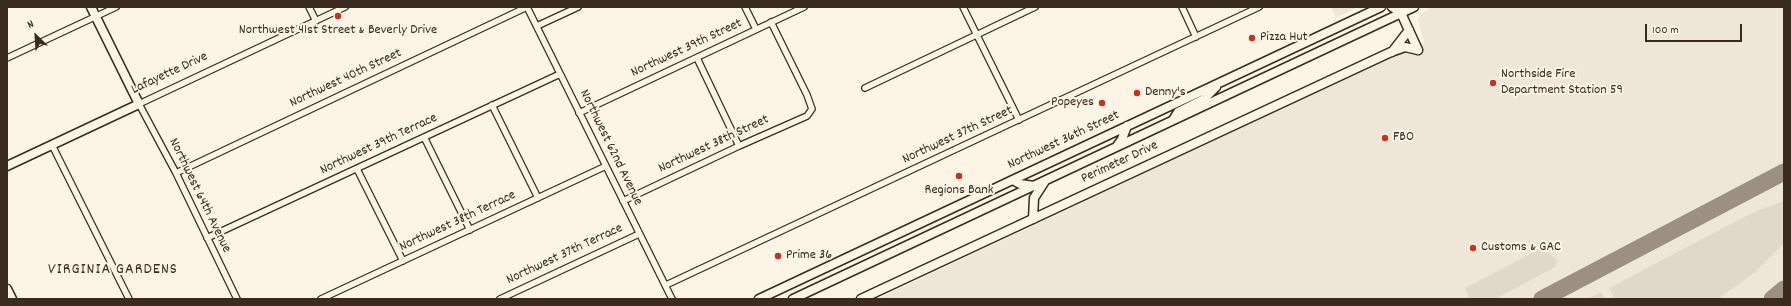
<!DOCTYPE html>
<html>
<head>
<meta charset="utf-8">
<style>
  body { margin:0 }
  #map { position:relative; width:1791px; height:306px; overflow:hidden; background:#fcf5e5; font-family:Dekko,sans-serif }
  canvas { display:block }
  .frame { position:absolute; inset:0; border:8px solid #3b2a1e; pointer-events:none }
  .north { position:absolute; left:16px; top:16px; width:40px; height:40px; -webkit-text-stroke:3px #fcf5e5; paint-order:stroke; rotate:335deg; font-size:11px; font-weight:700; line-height:16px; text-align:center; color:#3b2a1e }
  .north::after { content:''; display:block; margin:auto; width:14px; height:18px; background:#3b2a1e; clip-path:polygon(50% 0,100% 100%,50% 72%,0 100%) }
  .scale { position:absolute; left:1645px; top:24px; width:97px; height:18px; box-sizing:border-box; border:2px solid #3b2a1e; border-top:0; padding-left:5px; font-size:12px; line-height:14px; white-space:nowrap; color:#3b2a1e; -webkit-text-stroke:3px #fcf5e5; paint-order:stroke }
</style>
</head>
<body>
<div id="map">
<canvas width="1791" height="306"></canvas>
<div class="frame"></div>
<div class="north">N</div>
<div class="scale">100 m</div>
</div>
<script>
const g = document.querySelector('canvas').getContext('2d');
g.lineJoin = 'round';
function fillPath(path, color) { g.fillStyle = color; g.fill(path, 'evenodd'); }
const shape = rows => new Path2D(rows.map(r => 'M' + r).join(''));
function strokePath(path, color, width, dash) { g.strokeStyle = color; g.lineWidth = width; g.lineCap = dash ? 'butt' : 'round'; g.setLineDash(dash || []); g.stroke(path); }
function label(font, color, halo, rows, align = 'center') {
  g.font = font + ' Dekko,sans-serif'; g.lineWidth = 4; g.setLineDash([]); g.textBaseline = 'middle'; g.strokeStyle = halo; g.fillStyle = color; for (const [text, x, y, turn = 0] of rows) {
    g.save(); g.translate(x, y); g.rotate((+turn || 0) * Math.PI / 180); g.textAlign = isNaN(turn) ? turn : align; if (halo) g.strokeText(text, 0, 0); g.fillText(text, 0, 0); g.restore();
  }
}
fillPath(shape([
  [1331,7,1358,7,1336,18],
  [1432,7,1784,7,1784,299,877,299,1424,42,1418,20,1424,12]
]), '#eee6d6');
fillPath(shape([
  [1784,201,1784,243,1754,273,1719,298,1615,299,1609,288,1752,213],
  [1546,246,1552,256,1555,258,1557,262,1555,267,1495,299,1470,299,1465,288],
  [1601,292,1605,299,1588,299]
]), '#e0d8c8');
strokePath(shape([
  [1542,299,1784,172],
  [1772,299,1784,289]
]), '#9c9082', 17);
const street = shape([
  [309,7,316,21],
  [527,7,672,299],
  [745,7,756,29],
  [963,7,1019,120],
  [1182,7,1196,37],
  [537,26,578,7],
  [7,58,116,7],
  [697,58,739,146],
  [865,88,1035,7],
  [492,105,538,198],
  [579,113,804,7],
  [424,137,470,230],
  [52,145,129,299],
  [357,169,403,261],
  [176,173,527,7],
  [623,201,739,146,807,116,812,109,807,95,771,22],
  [207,238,560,74],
  [666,285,1259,7],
  [237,299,176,173,139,104,345,7],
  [321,299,606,166],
  [500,299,639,234]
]);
const secondary = shape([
  [1392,7,1401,13],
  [1400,7,1401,13,1418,50],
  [1392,52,1409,30],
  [7,166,139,104,91,7],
  [7,289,12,299],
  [861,299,1391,52,1405,47,1418,50]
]);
const primary = shape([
  [1173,120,1178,112,1204,99,1216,87],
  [1117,146,1122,139,1127,126],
  [1013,180,1020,184,1034,186],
  [1033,219,1034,198,1045,181],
  [759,299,1381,7],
  [793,299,1414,7]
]);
strokePath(street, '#3b2a1e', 8);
strokePath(secondary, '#3b2a1e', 11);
strokePath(primary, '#3b2a1e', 11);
strokePath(street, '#fcf5e5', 5.5);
strokePath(secondary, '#fcf5e5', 8);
strokePath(primary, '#fcf5e5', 8);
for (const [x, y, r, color] of [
  [338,16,4,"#c8321e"],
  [1252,38,4,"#c8321e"],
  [1493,83,4,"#c8321e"],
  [1137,93,4,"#c8321e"],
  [1102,103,4,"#c8321e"],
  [1385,138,4,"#c8321e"],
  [959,176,4,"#c8321e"],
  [1473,248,4,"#c8321e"],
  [778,256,4,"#c8321e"]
]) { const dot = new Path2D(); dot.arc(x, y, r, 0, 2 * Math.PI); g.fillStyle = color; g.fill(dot); strokePath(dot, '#fcf5e5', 1.5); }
label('14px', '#3b2a1e', '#fcf5e5', [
  ["Northwest 41st Street & Beverly Drive",338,31,"center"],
  ["Pizza Hut",1260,38],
  ["Northside Fire",1501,75],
  ["Department Station 59",1501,91],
  ["Denny's",1145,93],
  ["Popeyes",1094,103,"right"],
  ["FBO",1393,138],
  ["Regions Bank",959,191,"center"],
  ["Customs & GAC",1481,248],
  ["Prime 36",786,256]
], 'left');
label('14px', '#3b2a1e', '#fcf5e5', [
  ["Northwest 39th Street",687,49,-25],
  ["Lafayette Drive",170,74,-25],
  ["Northwest 40th Street",346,79,-25],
  ["Northwest 37th Street",958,136,-25],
  ["Northwest 36th Street",1064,141,-25],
  ["Northwest 39th Terrace",379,145,-25],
  ["Northwest 38th Street",714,145,-25],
  ["Northwest 62nd Avenue",610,148,64],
  ["Perimeter Drive",1120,163,-25],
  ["Northwest 64th Avenue",199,196,64],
  ["Northwest 38th Terrace",458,222,-25],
  ["Northwest 37th Terrace",565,255,-25]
]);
g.letterSpacing = '1px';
label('16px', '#3b2a1e', '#fcf5e5', [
  ["VIRGINIA GARDENS",113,271]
]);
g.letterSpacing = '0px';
</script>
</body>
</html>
